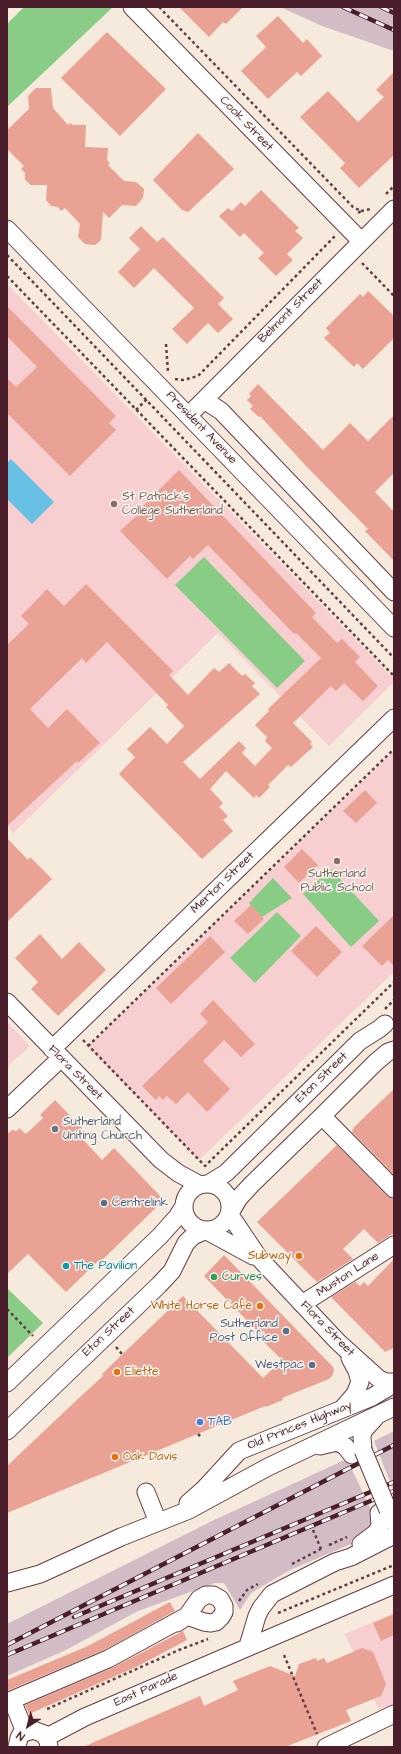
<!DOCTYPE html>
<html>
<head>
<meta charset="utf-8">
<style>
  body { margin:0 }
  #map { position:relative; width:401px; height:1754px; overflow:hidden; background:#f5eadb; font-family:"Architects Daughter",sans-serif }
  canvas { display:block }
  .frame { position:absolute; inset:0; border:8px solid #4a1f2b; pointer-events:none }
  .north { position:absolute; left:8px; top:1706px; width:40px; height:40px; -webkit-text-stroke:3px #f6f6f2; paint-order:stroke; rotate:216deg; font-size:11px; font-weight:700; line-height:16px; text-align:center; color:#4a1f2b }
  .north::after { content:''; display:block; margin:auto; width:14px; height:18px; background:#4a1f2b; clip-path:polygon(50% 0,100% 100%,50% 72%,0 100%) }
</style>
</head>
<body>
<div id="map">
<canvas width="401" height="1754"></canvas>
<div class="frame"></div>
<div class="north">N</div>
</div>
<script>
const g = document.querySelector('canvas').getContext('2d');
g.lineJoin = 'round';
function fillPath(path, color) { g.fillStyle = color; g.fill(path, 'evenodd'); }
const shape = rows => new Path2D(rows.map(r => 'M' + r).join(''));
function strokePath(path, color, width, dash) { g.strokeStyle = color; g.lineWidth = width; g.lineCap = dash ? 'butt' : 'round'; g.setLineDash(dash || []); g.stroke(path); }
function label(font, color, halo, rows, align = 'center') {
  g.font = font + ' "Architects Daughter",sans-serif'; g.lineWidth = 3; g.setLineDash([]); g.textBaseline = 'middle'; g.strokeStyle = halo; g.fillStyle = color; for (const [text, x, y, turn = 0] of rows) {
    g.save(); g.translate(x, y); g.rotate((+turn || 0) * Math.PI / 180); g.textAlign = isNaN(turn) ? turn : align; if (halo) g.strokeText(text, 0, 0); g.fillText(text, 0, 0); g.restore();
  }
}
fillPath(shape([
  [7,284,394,679,394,682,329,746,218,633,13,833,7,826],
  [394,751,394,972,199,1160,88,1047],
  [7,1022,30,1046,7,1067],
  [394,1613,394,1703,379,1710,345,1634]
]), '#f7cfd1');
fillPath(shape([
  [280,7,394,7,394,51,322,26],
  [394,1431,394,1492,374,1441],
  [347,1459,374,1516,365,1538,290,1570,251,1593,240,1610,224,1583,215,1583,138,1611,66,1650,7,1676,7,1624,214,1520]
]), '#d2bdc6');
fillPath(shape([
  [24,7,113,7,7,107,7,24],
  [204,557,305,661,277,688,175,585],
  [331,869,379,921,351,947,303,894],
  [273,878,292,898,262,917,249,903],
  [277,912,301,936,255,983,230,958],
  [7,1288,43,1323,7,1358]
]), '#89cc86');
fillPath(shape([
  [11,459,54,502,32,524,7,499,7,463]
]), '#68c1e5');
fillPath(shape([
  [179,7,243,7,226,24,223,22,209,37],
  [278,16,303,43,307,39,322,56,301,76,297,72,268,99,241,71,266,47,256,36],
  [107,32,166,89,120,136,61,78],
  [394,72,394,155,359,188,340,168,345,163,300,117,328,91,358,122,384,97,376,90],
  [36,88,51,88,53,108,68,125,70,123,73,125,86,125,85,147,108,148,107,160,110,163,108,165,124,181,136,182,144,189,143,198,136,206,122,205,109,218,103,212,101,240,95,245,85,244,78,237,80,224,65,208,61,211,58,207,51,206,46,200,47,185,31,185,25,180,25,173,21,169,24,166,7,149,7,130,29,109,28,96],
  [198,133,234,169,188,212,182,210,153,180],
  [261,190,299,228,295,231,303,238,287,254,293,260,276,276,258,258,264,253,244,233,240,237,219,216,228,208,232,211,241,202,245,206],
  [141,226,157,242,163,237,224,298,218,304,233,319,218,333,208,323,187,344,172,329,194,308,154,268,134,288,118,272,140,249,129,238],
  [368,291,394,316,394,338,363,369,357,363,354,367,324,338,330,333,326,328,360,294,363,297],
  [7,306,116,416,109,423,116,430,70,476,7,413,7,378,16,387,37,367,7,336],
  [258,384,323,450,350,423,368,441,394,415,394,473,375,492,394,512,394,561,365,531,368,529,307,467,260,416,259,417,250,409,253,406,247,400,251,396,249,394],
  [179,470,316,613,312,617,337,643,342,639,360,657,355,662,378,686,363,701,344,683,336,691,331,686,293,723,312,742,310,744,313,747,291,767,288,765,268,785,270,787,259,798,256,795,254,798,226,771,210,789,223,803,219,807,228,816,223,820,233,831,202,859,119,774,135,757,127,749,150,727,167,744,184,726,166,707,168,705,107,642,86,663,82,658,30,709,48,728,67,709,100,743,78,763,77,761,7,826,7,645,29,624,21,616,47,589,64,606,86,584,173,671,169,675,188,695,214,668,219,672,229,663,242,676,245,674,255,683,252,686,260,694,183,762,200,779,239,741,246,748,242,753,255,766,272,748,265,741,267,737,255,725,269,711,268,709,321,658,296,633,294,634,208,545,193,559,190,556,167,579,120,531,145,508,143,506],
  [365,790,377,803,356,823,343,811],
  [7,838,28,860,30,857,52,879,7,922],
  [302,849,318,865,299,883,284,867],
  [251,905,264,919,248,934,234,921],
  [394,915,394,966,388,960,382,966,362,946],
  [316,926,342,952,317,977,291,951],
  [40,934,62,959,79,942,106,970,58,1016,31,989,38,982,15,958],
  [210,936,225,952,171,1004,156,988],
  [213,1000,255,1044,241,1057,224,1040,203,1061,230,1089,207,1112,188,1092,176,1104,167,1096,163,1100,159,1096,156,1100,142,1086,208,1022,200,1014],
  [394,1089,394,1175,352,1132,354,1127],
  [55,1100,82,1128,77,1133,102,1160,114,1148,164,1200,99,1263,98,1261,66,1292,28,1254,7,1274,7,1134,12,1130,17,1131,19,1128,26,1134,43,1118,40,1115],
  [337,1145,387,1196,394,1199,394,1233,378,1243,364,1229,343,1249,353,1259,317,1282,257,1222],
  [224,1255,333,1367,334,1371,332,1376,329,1379,282,1398,283,1400,266,1407,265,1406,7,1513,7,1466,80,1397,103,1376,102,1374,183,1296,263,1378,282,1360,258,1336,260,1334,204,1276],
  [394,1259,394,1348,385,1352,331,1297,355,1282,360,1286,364,1282,368,1286],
  [170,1602,175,1611,104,1650,7,1691,7,1680,88,1646],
  [394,1614,394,1635,381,1641,373,1623],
  [183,1631,187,1640,138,1666,29,1714,25,1705,112,1668],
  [362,1648,373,1652,386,1684,381,1696,346,1710,351,1721,285,1747,83,1747,200,1696,204,1706,238,1690,233,1681,270,1666,295,1676,299,1664,316,1658,317,1661,324,1658,327,1663]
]), '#eaa294');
const minor = shape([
  [132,7,361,241],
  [7,229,394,628],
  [204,400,221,411,394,592],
  [189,415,394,209],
  [7,1002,161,1160,178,1173,200,1185],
  [52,1049,394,718],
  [7,1109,61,1058],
  [322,1116,394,1189],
  '184 1207a23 23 0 1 1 46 0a23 23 0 1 1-46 0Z',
  [208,1184,226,1173,360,1041,379,1029,385,1024],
  [230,1213,239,1198,251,1185,322,1116,376,1062,388,1052,394,1050],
  [230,1215,259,1258,338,1342,379,1379,386,1382,394,1382],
  [207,1231,253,1256],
  [302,1304,394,1245],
  [7,1383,160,1236,177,1217,184,1206],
  [343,1408,355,1394,360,1382,357,1371,350,1358],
  [7,1431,159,1285,172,1271,186,1243,193,1236,204,1231],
  [320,1446,337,1442,345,1446,352,1455],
  [363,1450,362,1437,363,1431,375,1418],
  [146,1492,158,1522],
  [188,1503,205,1488,239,1451,372,1397,394,1384],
  [388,1510,394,1522],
  [361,1544,377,1532,380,1525,379,1513],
  [7,1583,40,1574,121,1537,189,1510,268,1467,394,1407],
  [248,1646,257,1616,261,1608,272,1594,335,1562,351,1557,394,1535],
  [12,1700,25,1732],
  [7,1702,108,1659,187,1616,204,1622,211,1623,216,1622,221,1617,224,1612,224,1606,220,1599,213,1595,206,1595,199,1599,187,1616,177,1623],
  [47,1737,85,1717,394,1585],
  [17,1747,19,1738,21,1734,33,1730,44,1734,48,1741,49,1747],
  [326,1747,394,1714]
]);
strokePath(minor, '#643d45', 19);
strokePath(shape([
  [159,7,353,207,361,211,357,214],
  [386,194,394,186],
  [361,211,371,209],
  [7,255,394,658],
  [362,263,394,296],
  [7,276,393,675,394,674],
  [166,344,168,372],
  [175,379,183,380,198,376,335,236],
  [136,410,148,398],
  [385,1009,394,1000],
  [83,1040,205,1166,394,982],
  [88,1046,394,749],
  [7,1309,33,1336],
  [116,1347,122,1354],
  [198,1434,201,1437],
  [394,1449,394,1450],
  [313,1530,321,1549],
  [329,1545,347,1537],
  [292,1564,321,1549],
  [239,1601,247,1590,258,1584],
  [278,1613,394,1565],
  [284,1655,317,1734],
  [47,1709,179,1650,208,1639]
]), '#643d45', 2.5, [3, 3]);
strokePath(minor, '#fff', 17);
const rail = shape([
  [343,7,394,30],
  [381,7,394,13],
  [74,1617,394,1482],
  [7,1645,394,1445],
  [7,1655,394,1491]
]);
strokePath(rail, '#4a1f2b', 4.5);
strokePath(rail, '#f6f6f2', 3, [9]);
const minorBridge = shape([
  [363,1450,388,1510]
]);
strokePath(minorBridge, '#643d45', 19, []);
strokePath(minorBridge, '#fff', 17);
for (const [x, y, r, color] of [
  [114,504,4,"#8d6e63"],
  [337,861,4,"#8d6e63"],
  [55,1129,4,"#6b7280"],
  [104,1203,4,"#5c6f8a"],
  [299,1256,4,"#e8710a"],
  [66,1266,4,"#0f9aa8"],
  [214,1277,4,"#2e9e5b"],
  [260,1306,4,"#e8710a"],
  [286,1331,4,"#5c6f8a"],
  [312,1365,4,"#5c6f8a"],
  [117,1372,4,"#e8710a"],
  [200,1422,4,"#3f7fe0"],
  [115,1457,4,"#e8710a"]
]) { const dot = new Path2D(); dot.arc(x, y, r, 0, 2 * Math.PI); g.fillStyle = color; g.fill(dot); strokePath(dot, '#f6f6f2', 1.5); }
label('12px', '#4a1f2b', '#f6f6f2', [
  ["Cook Street",246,124,46],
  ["Belmont Street",291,311,-45],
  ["President Avenue",201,428,46],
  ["Merton Street",223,883,-44],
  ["Flora Street",75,1073,45],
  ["Eton Street",322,1078,-44],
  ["Muston Lane",348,1275,-33],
  ["Flora Street",327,1329,46],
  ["Eton Street",109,1332,-43],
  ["Old Princes Highway",300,1426,-22],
  ["East Parade",146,1690,-24]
]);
label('12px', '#785e54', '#f6f6f2', [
  ["St Patrick's",122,497],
  ["College Sutherland",122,511],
  ["Sutherland",337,874,"center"],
  ["Public School",337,888,"center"]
], 'left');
label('12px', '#5b616d', '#f6f6f2', [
  ["Sutherland",63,1122],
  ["Uniting Church",63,1136]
], 'left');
label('12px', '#4e5e75', '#f6f6f2', [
  ["Centrelink",112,1203,"left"],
  ["Sutherland",278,1324],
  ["Post Office",278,1338],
  ["Westpac",304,1365]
], 'right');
label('12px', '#c56008', '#f6f6f2', [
  ["Subway",291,1256],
  ["White Horse Cafe",252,1306],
  ["Eliette",125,1372,"left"],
  ["Oak Davis",123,1457,"left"]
], 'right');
label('12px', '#0d838f', '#f6f6f2', [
  ["The Pavilion",74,1266]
], 'left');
label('12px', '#27864d', '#f6f6f2', [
  ["Curves",222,1277]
], 'left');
label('12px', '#366cbe', '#f6f6f2', [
  ["TAB",208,1422]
], 'left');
</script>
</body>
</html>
